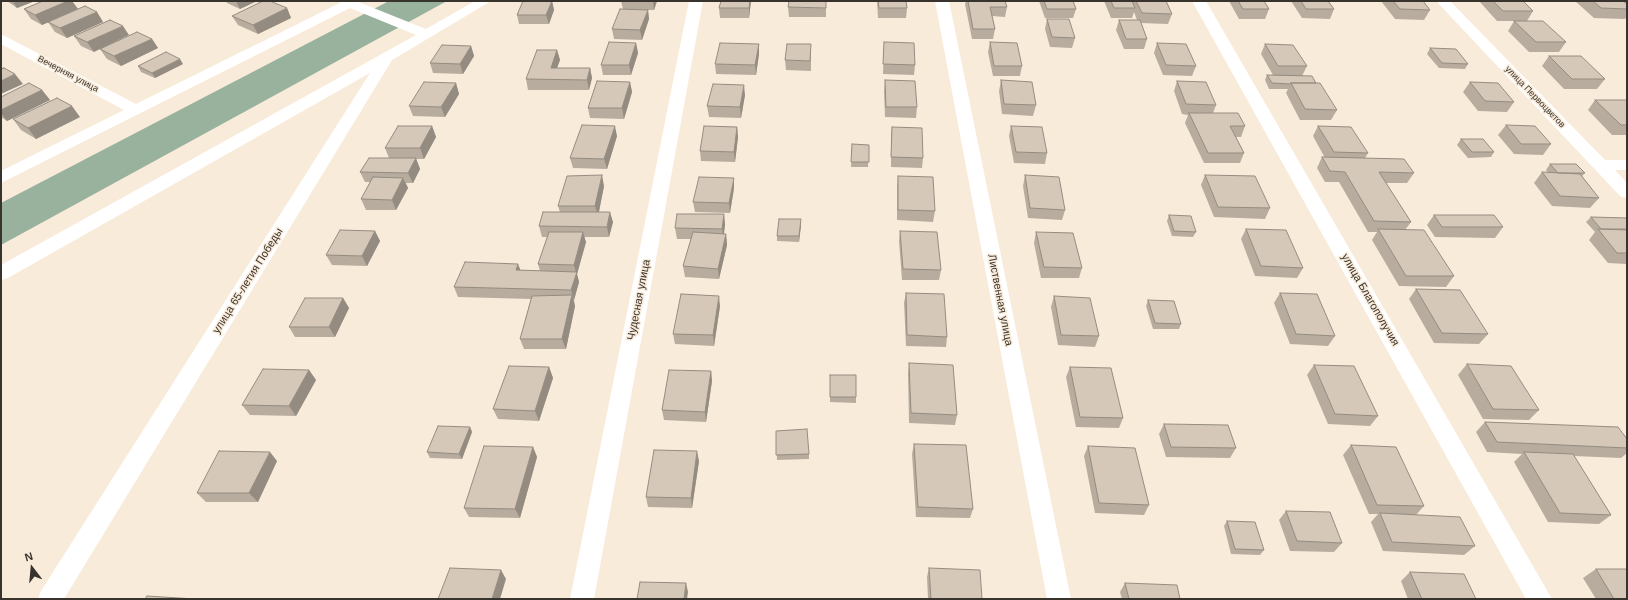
<!DOCTYPE html>
<html>
<head>
<meta charset="utf-8">
<style>
  body { margin:0 }
  #map { position:relative; width:1628px; height:600px; overflow:hidden; background:#f9ebda; font-family:Arial,sans-serif }
  canvas { display:block }
  .frame { position:absolute; inset:0; border:2px solid #38332c; pointer-events:none }
  .north { position:absolute; left:12px; top:548px; width:40px; height:40px; -webkit-text-stroke:3px #f9ebda; paint-order:stroke; rotate:344deg; font-size:11px; font-weight:700; line-height:16px; text-align:center; color:#38332c }
  .north::after { content:''; display:block; margin:auto; width:14px; height:18px; background:#38332c; clip-path:polygon(50% 0,100% 100%,50% 72%,0 100%) }
</style>
</head>
<body>
<div id="map">
<canvas width="1628" height="600"></canvas>
<div class="frame"></div>
<div class="north">N</div>
</div>
<script>
const g = document.querySelector('canvas').getContext('2d');
g.lineJoin = 'round';
function fillPath(path, color) { g.fillStyle = color; g.fill(path, 'evenodd'); }
const shape = rows => new Path2D(rows.map(r => 'M' + r).join(''));
function strokePath(path, color, width, dash) { g.strokeStyle = color; g.lineWidth = width; g.lineCap = dash ? 'butt' : 'round'; g.setLineDash(dash || []); g.stroke(path); }
function label(font, color, halo, rows, align = 'center') {
  g.font = font + ' Arial,sans-serif'; g.lineWidth = 3; g.setLineDash([]); g.textBaseline = 'middle'; g.strokeStyle = halo; g.fillStyle = color; for (const [text, x, y, turn = 0] of rows) {
    g.save(); g.translate(x, y); g.rotate((+turn || 0) * Math.PI / 180); g.textAlign = isNaN(turn) ? turn : align; if (halo) g.strokeText(text, 0, 0); g.fillText(text, 0, 0); g.restore();
  }
}
fillPath(shape([
  [389,1,447,1,1,245,1,203]
]), '#99b29d');
fillPath(shape([
  [338,1,356,1,426,29,475,1,491,1,392,60,64,599,38,599,41,591,370,73,8,278,1,280,1,265,416,35,350,8,1,183,1,171,124,110,1,44,1,34,136,104,340,3,338,1],
  [689,1,703,1,594,599,570,599,689,1],
  [935,1,949,1,1071,599,1047,599,935,1],
  [1192,1,1206,1,1552,599,1526,599,1192,1],
  [1436,1,1450,1,1605,160,1627,160,1627,170,1615,170,1627,183,1627,198,1621,197,1436,1]
]), '#fff');
fillPath(shape([
  [7,1,35,1,17,8],
  [43,1,72,1,78,9,42,25,31,19,24,9],
  [226,1,257,1,240,9,227,3],
  [523,1,552,1,554,10,549,24,519,24,517,15],
  [621,1,657,1,654,10,648,10,649,19,642,40,614,39,612,29,623,9],
  [751,1,749,18,720,18,719,8],
  [826,1,826,17,789,17,788,7],
  [877,1,906,1,907,8,906,18,878,18],
  [966,1,1005,1,1007,7,1005,17,992,16,995,29,993,39,972,39,965,4],
  [1039,1,1073,1,1076,9,1073,18,1045,18],
  [1104,1,1166,1,1172,14,1168,24,1141,23,1147,39,1144,49,1124,49,1116,30,1119,20,1137,20,1134,12,1132,18,1111,18],
  [1229,1,1264,1,1269,9,1265,19,1239,19],
  [1291,1,1328,1,1334,9,1330,19,1302,18],
  [1381,1,1423,1,1430,10,1424,20,1395,19],
  [1479,1,1523,1,1533,11,1527,21,1566,42,1559,52,1529,52,1508,31,1514,21,1497,21],
  [1575,1,1627,1,1627,16,1625,19,1594,18],
  [287,8,291,18,258,34,238,25,232,16],
  [97,12,103,22,67,38,55,32,48,22],
  [1047,19,1075,38,1072,48,1050,47,1045,29],
  [110,20,94,52,81,46,74,36],
  [152,39,158,48,121,66,107,59,100,49],
  [884,42,915,65,914,75,883,74],
  [990,42,1022,66,1020,76,993,76,988,52],
  [636,43,638,53,631,75,603,75,601,65],
  [1157,43,1196,66,1192,76,1163,75,1154,53],
  [759,44,759,54,756,75,716,74,715,64],
  [1265,44,1307,66,1302,76,1316,83,1337,110,1331,120,1300,120,1286,93,1288,89,1269,89,1265,80,1267,75,1273,75,1261,54],
  [471,46,474,56,463,74,433,73,430,63],
  [1430,48,1468,64,1465,69,1439,68,1427,54],
  [557,50,560,60,557,68,590,68,592,78,589,90,528,90,526,79],
  [811,54,811,71,786,70,785,60],
  [1549,56,1605,79,1597,89,1564,89,1542,66],
  [183,64,155,78,141,72,138,66],
  [885,80,917,107,916,118,885,117,884,91],
  [1001,80,1036,105,1033,116,1002,114,999,91],
  [1177,81,1216,105,1213,113,1245,126,1241,137,1236,137,1244,153,1240,163,1204,163,1185,123,1188,115,1182,114,1174,91],
  [630,82,632,92,624,119,590,118,588,108],
  [1470,82,1514,102,1507,112,1478,111,1463,92],
  [456,83,459,94,445,117,413,116,409,106],
  [42,90,50,100,7,121,1,117,1,97],
  [745,95,741,118,709,117,707,106],
  [1595,100,1627,100,1627,135,1612,135,1588,110],
  [80,117,36,139,21,130,13,119],
  [1506,125,1551,144,1543,155,1514,154,1498,135],
  [432,126,436,137,424,159,416,159,420,169,413,183,406,183,408,188,396,210,366,210,361,199,370,182,365,182,360,172,389,158,385,148],
  [1011,126,1047,153,1045,164,1014,163,1009,136],
  [1318,126,1368,153,1365,158,1414,173,1407,183,1386,183,1411,222,1405,230,1454,276,1446,287,1399,286,1372,240,1377,232,1368,232,1339,182,1325,182,1317,168,1322,157,1325,158,1313,136],
  [737,127,738,137,735,162,701,161,700,151],
  [892,127,923,158,922,168,891,167,891,137],
  [617,136,607,169,573,168,570,158],
  [1461,139,1494,152,1491,157,1468,158,1457,145],
  [852,144,869,145,868,167,851,167],
  [1550,164,1585,173,1582,176,1599,198,1590,208,1552,206,1534,183,1542,172,1548,173,1546,170],
  [1025,175,1065,210,1062,220,1028,218,1023,186],
  [1205,175,1270,208,1265,219,1214,217,1201,185],
  [898,176,935,211,933,222,897,220,897,187],
  [604,186,599,212,613,222,609,237,584,237,586,242,577,274,579,282,574,300,575,306,566,349,524,349,520,339,531,299,458,297,454,287,520,270,540,271,538,264,547,237,542,237,539,226,560,212,558,206],
  [734,188,730,213,695,212,693,202],
  [724,214,725,225,724,234,726,234,727,245,719,279,685,277,683,266,691,239,677,239,675,228],
  [1169,215,1196,232,1193,237,1172,236,1167,221],
  [1434,215,1503,227,1495,238,1435,237,1427,225],
  [1591,217,1627,218,1627,264,1608,263,1589,240,1595,232,1586,222],
  [801,225,799,242,777,241,777,236],
  [1246,229,1303,268,1297,278,1255,276,1241,239],
  [375,231,380,241,367,266,332,265,326,255],
  [900,231,941,270,939,280,902,280,899,241],
  [1036,232,1082,268,1079,278,1041,278,1034,243],
  [1416,289,1488,334,1479,344,1434,343,1409,299],
  [906,293,947,337,946,347,906,346,904,303],
  [1280,293,1335,336,1328,346,1290,344,1274,303],
  [1054,296,1099,336,1095,347,1058,345,1051,307],
  [343,298,349,308,335,337,295,337,289,327],
  [1148,300,1181,324,1179,329,1153,329,1146,306],
  [720,306,714,346,675,344,673,334],
  [909,363,957,415,955,425,909,423,908,373],
  [1467,364,1539,410,1529,420,1483,419,1458,375],
  [1314,365,1378,416,1370,426,1328,424,1307,375],
  [549,367,553,378,539,421,498,419,493,409],
  [1070,367,1123,418,1119,428,1076,427,1066,377],
  [309,370,316,380,296,416,250,415,242,405],
  [711,371,712,381,706,422,664,420,662,410],
  [830,375,856,397,856,403,830,402],
  [1485,422,1627,439,1627,453,1621,458,1574,456,1611,515,1599,524,1548,522,1514,462,1522,454,1487,452,1476,432],
  [1164,424,1236,448,1230,458,1166,457,1159,434],
  [470,427,472,432,462,459,430,458,427,452],
  [776,431,809,454,809,459,777,460],
  [914,444,973,509,970,518,916,517,912,454],
  [1351,445,1424,506,1416,515,1475,546,1464,555,1383,551,1371,522,1378,514,1369,514,1343,455],
  [1088,446,1149,505,1144,515,1095,513,1084,456],
  [533,447,537,457,520,518,469,517,464,508],
  [277,461,258,502,206,502,197,493],
  [699,461,692,508,648,507,646,497],
  [1286,511,1342,543,1334,552,1290,551,1279,520],
  [1227,521,1264,550,1260,555,1231,554,1224,526],
  [929,568,982,599,928,599,927,577],
  [1596,569,1627,599,1596,599,1583,578],
  [1410,572,1476,599,1408,599,1401,581],
  [1125,583,1180,599,1122,599,1120,592]
]), '#b7ac9e');
fillPath(shape([
  [18,1,35,1,17,8,14,3],
  [68,1,72,1,78,9,42,25,35,15],
  [236,1,257,1,240,9],
  [552,1,554,10,549,24,546,15],
  [653,1,657,1,654,10],
  [750,1,751,1,749,18,749,8],
  [287,8,291,18,258,34,253,25],
  [648,10,649,19,642,40,640,30],
  [97,12,103,22,67,38,60,28],
  [123,26,129,35,94,52,87,42],
  [152,39,158,48,121,66,114,56],
  [636,43,638,53,631,75,629,65],
  [759,44,759,54,756,75,755,65],
  [471,46,474,56,463,74,460,64],
  [557,50,560,60,553,78,551,68],
  [180,59,183,64,155,78,152,73],
  [590,68,592,78,589,90,587,80],
  [15,74,23,84,1,94,1,81],
  [630,82,632,92,624,119,622,108],
  [456,83,459,94,445,117,441,107],
  [744,85,745,95,741,118,740,107],
  [42,90,50,100,7,121,1,113,1,110],
  [72,106,80,117,36,139,28,128],
  [432,126,436,137,424,159,420,148],
  [615,126,617,136,607,169,604,159],
  [737,127,738,137,735,162,734,152],
  [416,158,420,169,413,183,408,173],
  [602,175,604,186,598,216,595,206],
  [403,178,408,188,396,210,392,200],
  [734,178,734,188,730,213,729,203],
  [610,212,613,222,609,237,607,227],
  [724,214,725,225,723,239,722,229],
  [801,219,801,225,799,242,799,236],
  [375,231,380,241,367,266,362,256],
  [583,232,586,242,577,274,579,282,574,300,571,290,576,273,574,265],
  [726,234,727,245,719,279,718,269],
  [518,264,522,274,516,270],
  [572,295,575,306,566,349,562,339],
  [719,296,720,306,714,346,713,335],
  [343,298,349,308,335,337,329,327],
  [549,367,553,378,539,421,535,411],
  [309,370,316,380,296,416,289,406],
  [711,371,712,381,706,422,705,412],
  [470,427,472,432,462,459,459,454],
  [533,447,537,457,520,518,515,509],
  [697,451,699,461,692,508,691,498],
  [270,452,277,461,258,502,249,493],
  [501,570,506,579,500,599,492,599],
  [686,583,688,592,687,599,684,599]
]), '#958c81');
const building = shape([
  [11,1,18,1,14,3,11,1],
  [43,1,68,1,35,15,24,9,43,1],
  [263,1,270,1,287,8,253,25,232,16,263,1],
  [523,1,552,1,546,15,517,15,523,1],
  [721,1,750,1,749,8,719,8,721,1],
  [789,1,826,1,826,8,788,7,789,1],
  [878,1,906,1,907,8,879,8,878,1],
  [968,1,1005,1,1007,7,990,7,995,29,973,29,968,1],
  [1044,1,1073,1,1076,9,1047,9,1044,1],
  [1111,1,1132,1,1135,8,1114,8,1111,1],
  [1136,1,1166,1,1172,14,1142,13,1136,1],
  [1238,1,1264,1,1269,9,1243,9,1238,1],
  [1301,1,1328,1,1334,9,1306,9,1301,1],
  [1393,1,1423,1,1430,10,1400,9,1393,1],
  [1493,1,1523,1,1533,11,1503,11,1493,1],
  [1593,1,1623,1,1627,4,1627,9,1601,8,1593,1],
  [85,6,97,12,60,28,48,22,85,6],
  [620,9,648,10,640,30,612,29,620,9],
  [1047,19,1069,19,1075,38,1052,37,1047,19],
  [110,20,123,26,87,42,74,36,110,20],
  [1119,20,1140,20,1147,39,1126,39,1119,20],
  [1514,21,1543,21,1566,42,1536,42,1514,21],
  [137,32,152,39,114,56,100,49,137,32],
  [609,42,636,43,629,65,601,65,609,42],
  [884,42,914,43,915,65,883,64,884,42],
  [990,42,1017,43,1022,66,994,66,990,42],
  [720,43,759,44,755,65,715,64,720,43],
  [1157,43,1186,44,1196,66,1166,65,1157,43],
  [787,44,811,44,810,61,785,60,787,44],
  [1265,44,1293,45,1307,66,1278,66,1265,44],
  [442,45,471,46,460,64,430,63,442,45],
  [1430,48,1456,49,1468,64,1442,63,1430,48],
  [537,50,557,50,551,68,590,68,587,80,526,79,537,50],
  [166,52,180,59,152,73,138,66,166,52],
  [1549,56,1581,56,1605,79,1572,79,1549,56],
  [4,68,15,74,1,81,1,69,4,68],
  [1267,75,1312,76,1316,83,1291,83,1290,84,1272,83,1267,75],
  [885,80,915,81,917,107,886,107,885,80],
  [1001,80,1032,82,1036,105,1004,104,1001,80],
  [597,81,630,82,622,108,588,108,597,81],
  [1177,81,1206,82,1216,105,1186,104,1177,81],
  [424,82,456,83,441,107,409,106,424,82],
  [1470,82,1498,83,1514,102,1485,101,1470,82],
  [29,83,42,90,1,110,1,97,29,83],
  [1291,83,1320,83,1337,110,1305,109,1291,83],
  [713,84,744,85,740,107,707,106,713,84],
  [57,98,72,106,28,128,13,119,57,98],
  [1595,100,1627,100,1627,125,1621,125,1595,100],
  [1189,113,1238,113,1245,126,1230,126,1244,153,1208,153,1189,113],
  [582,125,615,126,604,159,570,158,582,125],
  [1506,125,1535,126,1551,144,1521,144,1506,125],
  [398,126,432,126,420,148,385,148,398,126],
  [704,126,737,127,734,152,700,151,704,126],
  [1011,126,1042,127,1047,153,1016,152,1011,126],
  [1318,126,1351,127,1368,153,1334,152,1318,126],
  [892,127,922,128,923,158,891,157,892,127],
  [1461,139,1483,139,1494,152,1472,152,1461,139],
  [852,144,869,145,869,162,851,162,852,144],
  [1322,157,1404,159,1414,173,1379,172,1411,222,1374,221,1345,172,1330,171,1322,157],
  [369,158,416,158,408,173,360,172,369,158],
  [1550,164,1576,164,1585,173,1558,173,1550,164],
  [1542,172,1580,174,1599,198,1560,196,1542,172],
  [602,175,595,206,558,206,567,176,602,175],
  [1025,175,1059,177,1065,210,1030,208,1025,175],
  [1205,175,1255,176,1270,208,1218,207,1205,175],
  [898,176,933,177,935,211,898,210,898,176],
  [373,177,403,178,392,200,361,199,373,177],
  [699,177,734,178,729,203,693,202,699,177],
  [543,212,610,212,607,227,539,226,543,212],
  [677,214,724,214,722,229,675,228,677,214],
  [1169,215,1191,216,1196,232,1174,231,1169,215],
  [1434,215,1494,215,1503,227,1442,227,1434,215],
  [1591,217,1627,218,1627,229,1601,229,1591,217],
  [779,219,801,219,799,236,777,236,779,219],
  [1246,229,1286,230,1303,268,1261,266,1246,229],
  [1378,229,1424,230,1454,276,1406,276,1378,229],
  [1598,229,1627,230,1627,253,1617,253,1598,229],
  [340,230,375,231,362,256,326,255,340,230],
  [900,231,937,232,941,270,903,269,900,231],
  [549,232,583,232,574,265,538,264,549,232],
  [693,232,726,234,718,269,683,266,693,232],
  [1036,232,1073,233,1082,268,1044,267,1036,232],
  [465,262,518,264,516,270,577,272,571,290,454,287,465,262],
  [1416,289,1460,290,1488,334,1442,333,1416,289],
  [906,293,944,294,947,337,907,335,906,293],
  [1280,293,1317,294,1335,336,1296,334,1280,293],
  [681,294,719,296,713,335,673,334,681,294],
  [572,295,562,339,520,339,532,296,572,295],
  [1054,296,1090,298,1099,336,1061,335,1054,296],
  [305,298,343,298,329,327,289,327,305,298],
  [1148,300,1174,301,1181,324,1155,323,1148,300],
  [909,363,953,365,957,415,911,413,909,363],
  [1467,364,1511,366,1539,410,1493,409,1467,364],
  [1314,365,1354,366,1378,416,1335,414,1314,365],
  [509,366,549,367,535,411,493,409,509,366],
  [1070,367,1111,368,1123,418,1080,417,1070,367],
  [263,369,309,370,289,406,242,405,263,369],
  [669,370,711,371,705,412,662,410,669,370],
  [830,375,856,375,856,397,830,397,830,375],
  [1485,422,1618,427,1627,439,1627,448,1497,442,1485,422],
  [1164,424,1228,425,1236,448,1171,447,1164,424],
  [438,426,470,427,459,454,427,452,438,426],
  [807,429,809,454,776,455,776,431,807,429],
  [914,444,966,445,973,509,918,507,914,444],
  [1351,445,1396,447,1424,506,1377,505,1351,445],
  [484,446,533,447,515,509,464,508,484,446],
  [1088,446,1135,448,1149,505,1099,503,1088,446],
  [654,450,697,451,691,498,646,497,654,450],
  [219,451,270,452,249,493,197,493,219,451],
  [1524,452,1573,454,1611,515,1560,513,1524,452],
  [1286,511,1330,512,1342,543,1297,541,1286,511],
  [1380,513,1460,517,1475,546,1392,542,1380,513],
  [1227,521,1255,522,1264,550,1235,549,1227,521],
  [450,568,501,570,492,599,438,599,450,568],
  [929,568,980,570,982,599,931,599,929,568],
  [1596,569,1627,569,1627,599,1614,599,1596,569],
  [1410,572,1464,574,1476,599,1422,599,1410,572],
  [640,582,686,583,684,599,637,599,640,582],
  [1125,583,1177,585,1180,599,1129,599,1125,583],
  [147,596,195,599,145,599,147,596]
]);
fillPath(building, '#d5c8b8');
strokePath(building, '#958c81', 1);
label('9px', '#38332c', '#f9ebda', [
  ["Вечерняя улица",68,74,28],
  ["улица Первоцветов",1535,97,46]
]);
label('11px', '#38332c', '#f9ebda', [
  ["улица 65-летия Победы",248,281,-58],
  ["Чудесная улица",639,300,-79],
  ["Лиственная улица",1000,300,79],
  ["улица Благополучия",1370,300,60]
]);
</script>
</body>
</html>
